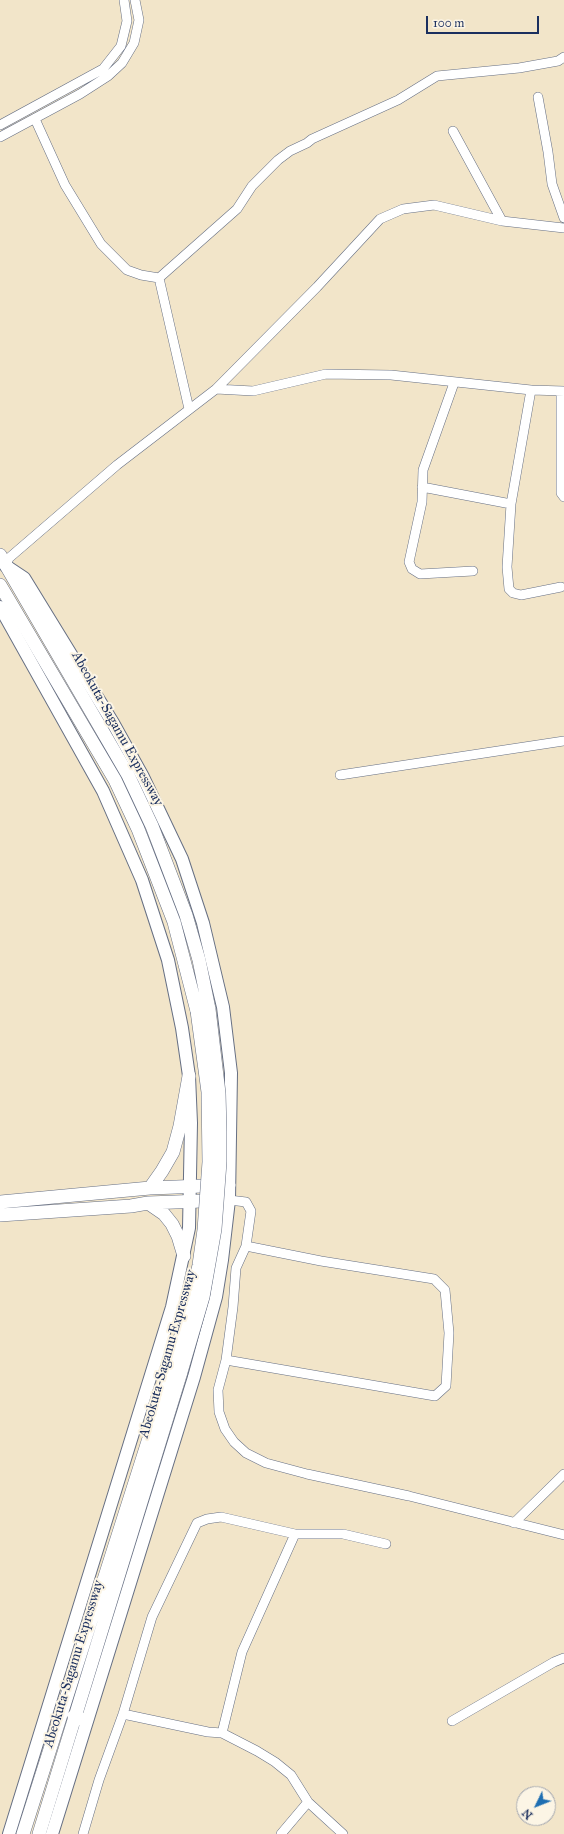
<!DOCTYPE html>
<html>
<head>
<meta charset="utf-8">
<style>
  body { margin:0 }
  #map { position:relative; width:564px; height:1834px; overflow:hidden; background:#f2e5c9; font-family:"IM FELL Great Primer",serif }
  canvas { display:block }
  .north { position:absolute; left:516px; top:1786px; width:40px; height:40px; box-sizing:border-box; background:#fcf5e5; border:1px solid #a2a6af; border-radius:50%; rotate:227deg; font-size:11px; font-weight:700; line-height:16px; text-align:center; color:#1b2f5e }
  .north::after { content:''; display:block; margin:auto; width:14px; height:18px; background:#1f6fb2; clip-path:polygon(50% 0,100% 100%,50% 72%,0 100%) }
  .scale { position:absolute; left:426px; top:16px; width:113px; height:18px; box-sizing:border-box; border:2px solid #1b2f5e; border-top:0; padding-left:5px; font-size:12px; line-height:14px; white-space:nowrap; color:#1b2f5e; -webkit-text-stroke:3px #fcf5e5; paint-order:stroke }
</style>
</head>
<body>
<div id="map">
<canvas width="564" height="1834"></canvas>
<div class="north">N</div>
<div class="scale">100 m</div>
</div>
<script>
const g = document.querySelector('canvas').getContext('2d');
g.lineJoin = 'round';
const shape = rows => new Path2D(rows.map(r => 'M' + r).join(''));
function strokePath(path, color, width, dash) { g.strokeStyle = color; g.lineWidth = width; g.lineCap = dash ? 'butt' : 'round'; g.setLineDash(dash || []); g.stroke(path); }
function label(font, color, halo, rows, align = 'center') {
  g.font = font + ' "IM FELL Great Primer",serif'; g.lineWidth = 4; g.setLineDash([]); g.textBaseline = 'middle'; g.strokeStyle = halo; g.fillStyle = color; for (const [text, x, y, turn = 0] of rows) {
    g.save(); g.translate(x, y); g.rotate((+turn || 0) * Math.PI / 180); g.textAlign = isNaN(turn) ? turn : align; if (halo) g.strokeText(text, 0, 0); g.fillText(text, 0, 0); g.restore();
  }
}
const minor = shape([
  [538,97,548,152,552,184,564,218],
  [35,119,65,185,101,244,127,270,141,275,159,278,237,209,252,186,278,160,290,151,307,143,312,139,398,100,437,76,519,68,558,61,564,57],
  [0,125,103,69,121,46,127,21,124,0],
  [453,131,502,221],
  [0,137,80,94,108,76,122,63,134,43,139,20,135,0],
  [159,278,189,409],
  [454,383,423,470,422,502,409,562,412,569,420,574,473,571],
  [216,389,253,391,326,374,391,375,531,390,564,391],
  [561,391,561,493,564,497],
  [422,487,511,504,507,567,509,589,513,593,521,595,561,587],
  [511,504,531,390],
  [6,566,9,558,117,465,216,389,317,287,380,219,403,209,434,205,502,221,564,228],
  [340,775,564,741],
  [229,1200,246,1202,251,1211,246,1246,236,1268,233,1307,226,1360,218,1390,219,1412,225,1429,234,1442,246,1453,266,1463,307,1474,409,1496,564,1535],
  [226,1360,435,1396,446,1386,449,1333,445,1290,434,1279,321,1261,246,1246],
  [514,1523,564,1474],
  [123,1714,208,1732,222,1733,257,1751,275,1762,291,1775,308,1802,343,1834],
  [452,1721,554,1662,564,1658],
  [222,1733,242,1652,295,1534],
  [83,1834,99,1780,123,1714,152,1617,197,1523,207,1519,221,1517,295,1534,343,1534,386,1544],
  [281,1834,308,1802]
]);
const major = shape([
  [6,566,24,578,113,723,143,777,182,859,203,923,223,1007,231,1073,229,1200,222,1260,216,1297,194,1377,52,1834],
  [0,607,103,791,142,880,168,960,182,1028,189,1076,191,1123,189,1228,172,1307,9,1834]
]);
const highway = shape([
  [0,555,128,775,152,826,186,915,199,960,209,1009],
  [0,585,115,780,138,829,174,922,197,1011],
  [150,1188,162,1171,173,1152,180,1126,189,1076],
  [0,1202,150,1188,229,1185],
  [148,1203,164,1214,172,1224,178,1236,184,1256],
  [0,1215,131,1206,148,1203,229,1200],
  [74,1716,86,1721],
  [23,1834,171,1369],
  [39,1834,181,1372]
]);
strokePath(minor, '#666f83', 10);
strokePath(major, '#666f83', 14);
strokePath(highway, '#666f83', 14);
strokePath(minor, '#fff', 9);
strokePath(major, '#fff', 12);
strokePath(highway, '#fff', 13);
const highwayBridge = shape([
  [171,1369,192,1298,199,1265,204,1230,209,1162,208,1092,197,1011],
  [181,1372,203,1297,215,1229,220,1162,220,1131,219,1093,209,1009]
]);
strokePath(highwayBridge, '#666f83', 14, []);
strokePath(highwayBridge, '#fff', 13);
label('14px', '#1b2f5e', '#fcf5e5', [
  ["Abeokuta-Sagamu Expressway",117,729,61],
  ["Abeokuta-Sagamu Expressway",168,1354,-74],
  ["Abeokuta-Sagamu Expressway",74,1664,-73]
]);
</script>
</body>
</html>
